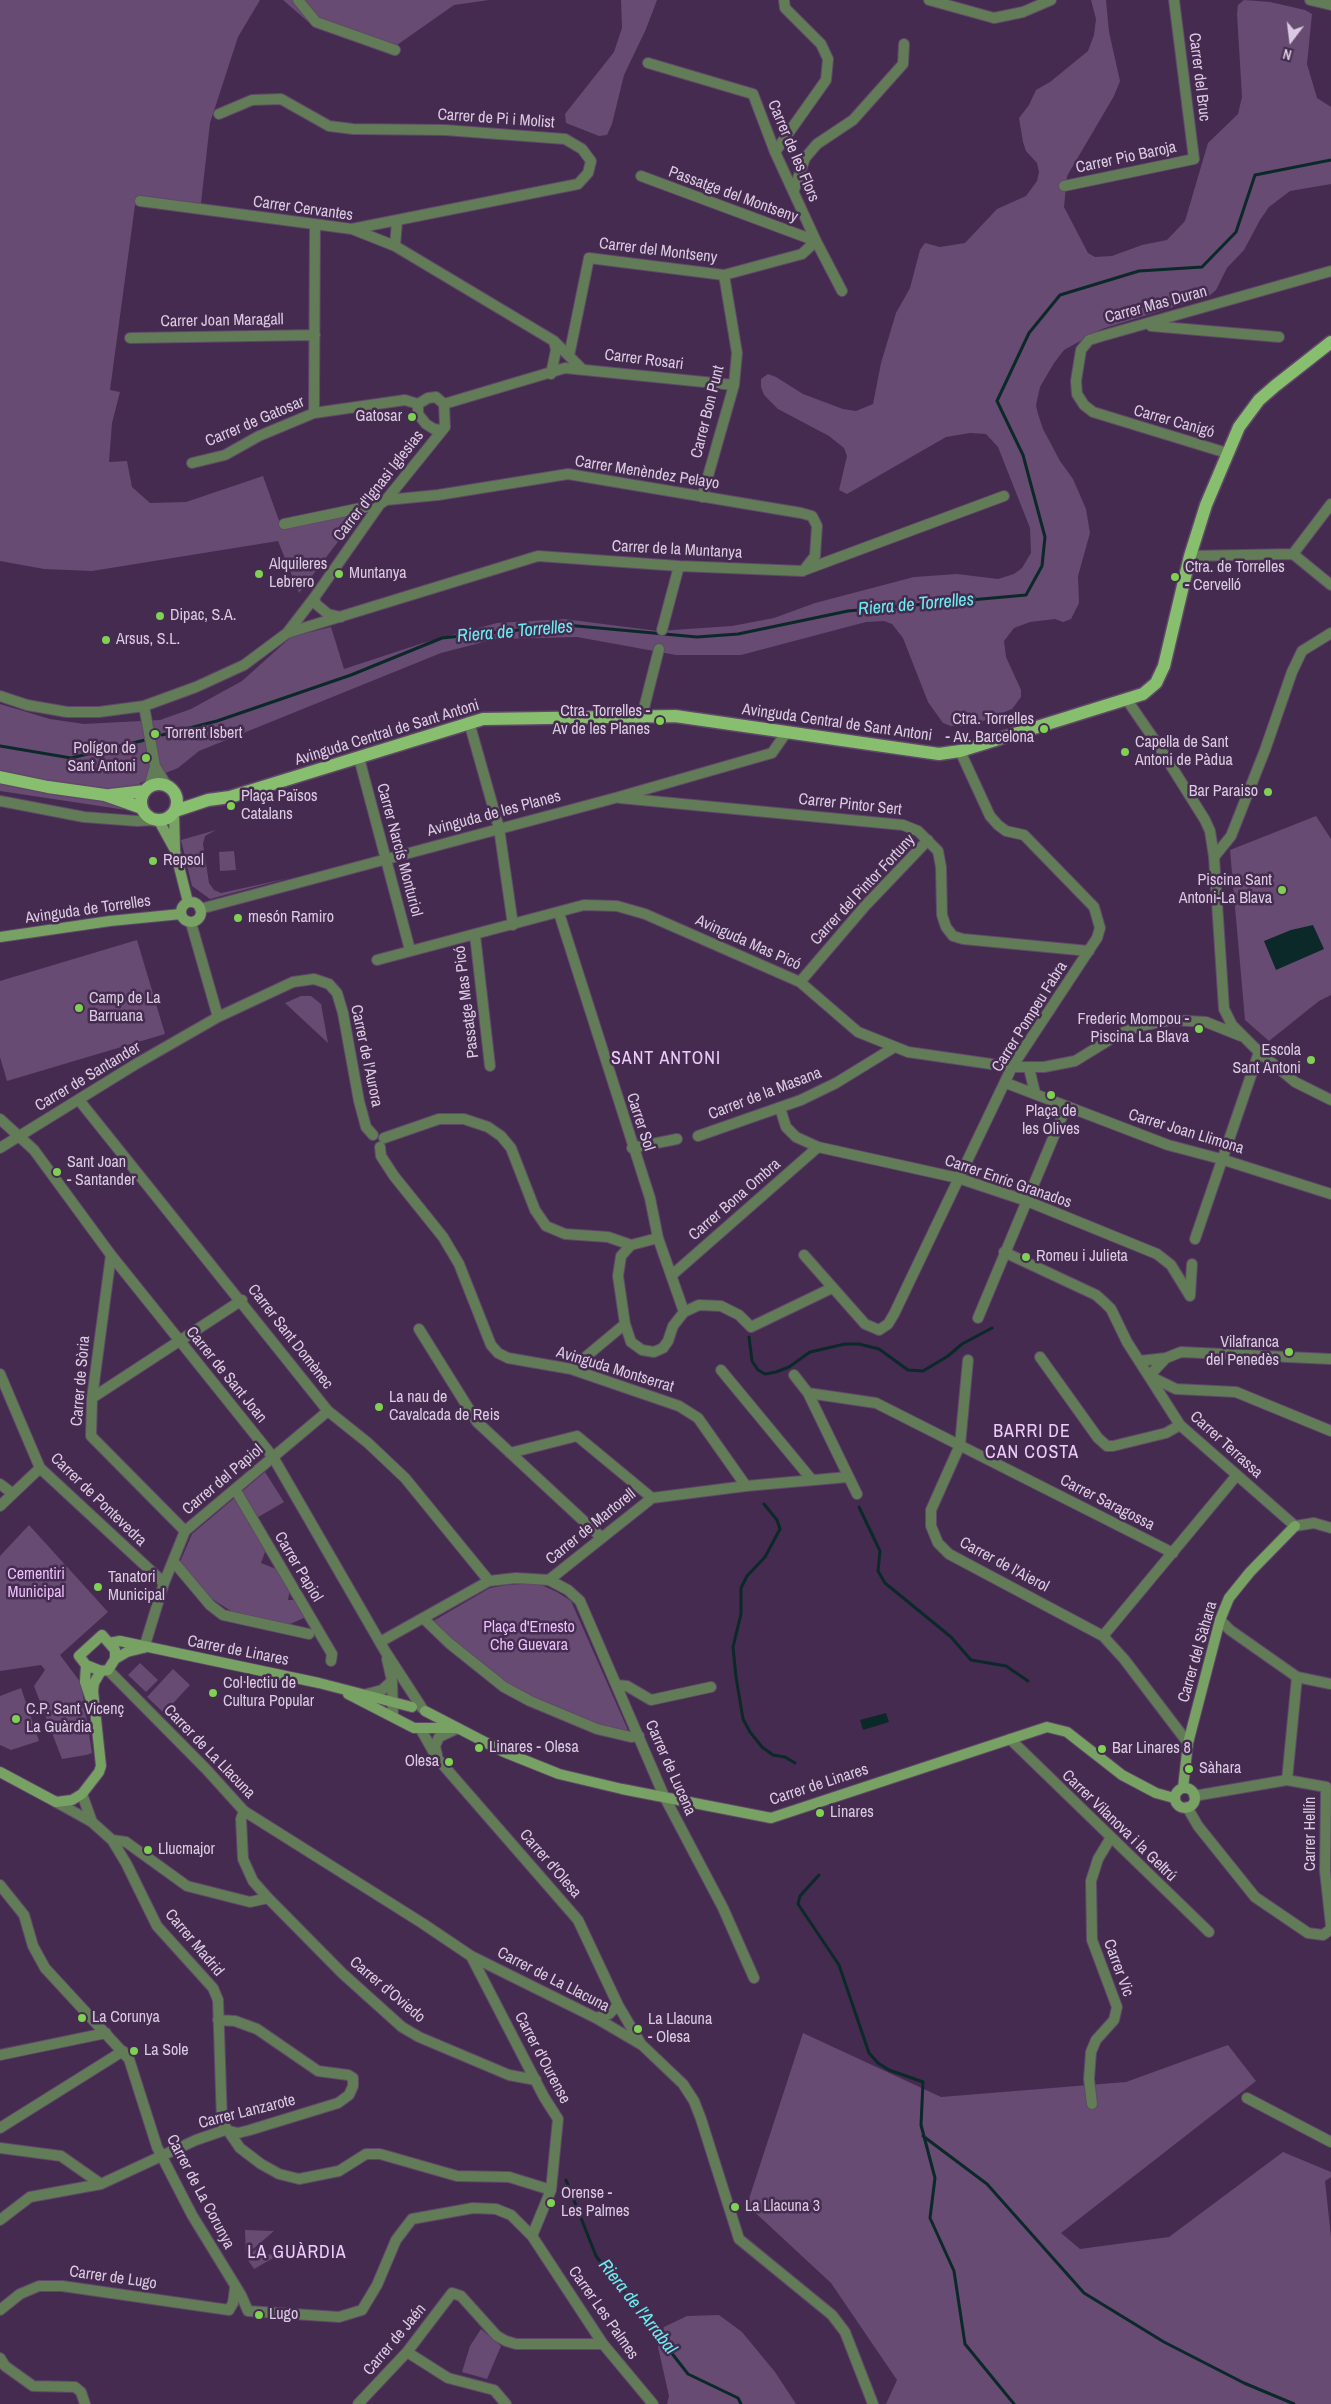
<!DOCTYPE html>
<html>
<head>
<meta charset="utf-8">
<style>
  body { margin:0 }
  #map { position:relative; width:1331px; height:2404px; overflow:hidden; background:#462b50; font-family:"Archivo Narrow",sans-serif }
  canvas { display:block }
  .north { position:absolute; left:1266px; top:15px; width:50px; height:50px; -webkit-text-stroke:4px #462b50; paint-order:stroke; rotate:195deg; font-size:14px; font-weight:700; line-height:20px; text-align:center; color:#dbcbe2 }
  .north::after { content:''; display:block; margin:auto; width:18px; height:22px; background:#dbcbe2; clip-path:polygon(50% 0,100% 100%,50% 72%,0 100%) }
</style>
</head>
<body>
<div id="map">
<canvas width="1331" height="2404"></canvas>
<div class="north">N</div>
</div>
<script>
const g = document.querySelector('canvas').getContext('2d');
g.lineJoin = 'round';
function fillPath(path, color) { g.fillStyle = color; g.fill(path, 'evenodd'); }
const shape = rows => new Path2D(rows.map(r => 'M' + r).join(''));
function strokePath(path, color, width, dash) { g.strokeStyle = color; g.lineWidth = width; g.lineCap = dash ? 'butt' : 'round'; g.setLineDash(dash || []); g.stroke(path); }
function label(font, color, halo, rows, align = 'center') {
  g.font = font + ' "Archivo Narrow",sans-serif'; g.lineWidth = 5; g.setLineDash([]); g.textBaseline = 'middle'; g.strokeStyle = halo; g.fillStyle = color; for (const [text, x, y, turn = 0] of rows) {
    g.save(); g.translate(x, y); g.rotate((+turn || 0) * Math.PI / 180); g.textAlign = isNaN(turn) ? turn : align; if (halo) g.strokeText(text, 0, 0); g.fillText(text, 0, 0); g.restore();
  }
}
fillPath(shape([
  [0,0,260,0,238,37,210,123,201,203,135,205,110,390,120,392,112,423,109,462,127,461,132,487,150,503,186,502,263,476,282,529,359,514,299,593,278,541,92,571,44,569,0,561],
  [283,0,489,0,454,5,387,52,313,26],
  [621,0,657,0,646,29,624,75,612,124,607,135,599,136,566,123,565,114,614,52,622,28],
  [1091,0,1106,0,1109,32,1120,81,1114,96,1067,176,1064,207,1088,253,1095,257,1112,256,1142,245,1167,240,1185,221,1208,143,1238,114,1242,97,1237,14,1238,5,1244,0,1270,2,1305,10,1312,14,1307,64,1317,98,1331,107,1331,184,1290,191,1269,207,1260,220,1244,250,1227,268,1216,290,1209,296,1102,329,1064,350,1054,363,1040,387,1036,405,1038,414,1043,429,1060,461,1073,479,1086,509,1090,533,1078,576,1079,603,1071,619,1063,622,1055,619,1030,622,1014,628,1004,641,1006,657,1021,690,1021,697,1012,709,971,726,951,726,943,723,928,702,903,638,892,624,884,621,866,622,741,655,676,655,577,637,495,639,441,653,199,751,178,768,140,783,133,797,133,811,0,791,0,704,50,719,84,724,160,720,191,709,242,681,291,637,331,627,344,669,423,643,497,623,564,619,658,631,732,626,774,618,815,603,914,577,957,574,998,579,1014,574,1022,568,1031,553,1030,528,998,447,986,434,970,433,946,437,847,494,839,490,847,456,844,448,829,436,778,409,764,395,761,387,761,379,768,374,776,377,803,394,843,409,856,411,873,404,881,363,896,313,910,288,920,250,925,243,940,247,965,243,997,209,1026,196,1037,181,1039,172,1037,163,1026,151,1023,142,1019,118,1029,105,1036,90,1050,82,1088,51,1094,35,1096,19],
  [1316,816,1331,839,1331,995,1319,1001,1269,1041,1245,1020,1230,850],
  [216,830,205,836,203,844,209,883,214,890,221,893,289,878,210,899,192,886,181,840],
  [234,851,236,870,220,871,219,852],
  [137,940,165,1034,7,1081,0,1057,0,981],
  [301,996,311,996,321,1004,328,1043,285,1003],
  [265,1472,284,1502,248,1523,266,1549,261,1563,276,1569,290,1589,288,1600,296,1600,306,1617,290,1624,284,1625,231,1611,209,1597,180,1562,192,1534],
  [29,1525,108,1612,60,1655,81,1683,92,1753,86,1755,62,1759,34,1686,45,1670,41,1665,0,1671,0,1556],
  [537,1583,557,1592,571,1601,631,1737,530,1701,428,1624,490,1588,507,1585],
  [140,1663,158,1680,146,1692,128,1675],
  [173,1669,190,1685,164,1713,147,1697],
  [21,1688,39,1741,11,1750,0,1745,0,1696],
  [803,2033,941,2097,1126,2082,1228,2045,1256,2081,1061,2233,1080,2249,1169,2237,1283,2152,1331,2172,1331,2177,1325,2181,1331,2237,1331,2404,886,2404,897,2380,831,2283,747,2205],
  [245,2230,274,2231,246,2255],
  [263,2244,264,2255,274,2254,275,2257,254,2269,246,2257],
  [719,2315,742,2332,775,2372,796,2404,667,2404,669,2396,658,2347,664,2327,687,2316],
  [481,2329,501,2346,487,2379,462,2372,470,2346]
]), '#674b72');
fillPath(shape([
  [1313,925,1324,949,1276,970,1264,941,1291,930],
  [886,1713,889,1722,863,1730,860,1720]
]), '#0c292a');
strokePath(shape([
  [162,735,217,721,351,675,442,638,566,625,697,637,738,634,848,611,1026,595,1042,566,1045,537,1023,455,997,401,1029,333,1060,295,1139,271,1202,267,1236,232,1255,175,1331,160],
  [0,746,71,758,149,739],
  [749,1337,752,1361,758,1370,765,1374,776,1372,789,1367,810,1352,845,1344,859,1344,879,1349,908,1370,923,1371,948,1356,962,1344,992,1328],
  [764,1504,777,1520,780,1529,765,1557,747,1576,741,1588,741,1614,733,1647,736,1677,743,1719,750,1732,762,1747,773,1755,785,1757,795,1763],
  [859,1507,880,1551,878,1571,885,1583,951,1637,971,1660,1006,1666,1028,1681],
  [819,1875,800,1896,798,1904,839,1965,869,2053,878,2063,889,2070,923,2082,921,2125,935,2178,930,2218,954,2271,965,2344,1014,2404],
  [923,2136,987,2184,1084,2293,1164,2342,1244,2383,1294,2404],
  [566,2180,596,2256,688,2374,738,2398,741,2404]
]), '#0c292a', 3);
const street = shape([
  [298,0,316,22,395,50],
  [929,0,994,18,1023,12,1051,0],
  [1310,0,1331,5],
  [648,63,753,94,775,152,816,241,842,291],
  [219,114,252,100,281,99,329,126,353,129,445,130,565,139,582,149,591,161,588,173,578,184,352,229],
  [775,152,826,80,828,59,821,44,785,8,784,0],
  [641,176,816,241],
  [1064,186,1194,159,1174,0],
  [794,190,805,158,817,144,853,120,903,64,904,44],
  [140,201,352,229,395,246,554,341,581,368],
  [395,246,397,221],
  [1151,326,1279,337],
  [130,338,315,335],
  [569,356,589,258,724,275,802,254,816,241],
  [551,374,556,350,554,341],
  [418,404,418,414,426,424,434,429,442,430],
  [444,404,565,368,734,385],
  [314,413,315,226],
  [1227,453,1093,412,1084,405,1077,394,1076,381,1081,350,1089,340,1102,336,1331,271],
  [702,497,734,385,737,353,724,275],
  [386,500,438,495,568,474,801,513,812,516,817,526,815,556,803,571],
  [284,524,380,504],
  [1293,554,1331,504],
  [1190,556,1293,554,1331,585],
  [314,598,316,604,328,614,341,617],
  [662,630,679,566],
  [287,633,538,556,679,566,802,571,1004,496],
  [0,696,27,705,67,712,99,712,144,706,196,687,244,665,287,633,314,598,380,504,386,500,445,427,444,404,436,397,428,398,418,404,405,400,314,413,259,436,225,455,192,463],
  [1127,700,1158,745,1205,820,1210,831,1214,857,1224,1009],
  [144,706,155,766,167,786],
  [642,716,659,649],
  [469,722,499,828,513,925],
  [359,758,410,950],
  [149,788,155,766],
  [620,798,903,825,918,831,938,851,941,867,942,915,946,927,953,936,963,939,1089,951],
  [0,801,84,817,137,821,155,820],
  [1214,857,1231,836,1265,750,1292,672,1302,651,1331,633],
  [200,909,615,798,772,753,786,733],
  [559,913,650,1198,658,1238,684,1312],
  [191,923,218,1017],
  [475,935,490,1066],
  [377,960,584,905,617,906,645,914,800,982,858,1032,908,1052,1012,1067,1044,1067,1075,1061,1119,1034,1140,1026,1171,1020,1206,1022,1241,1036],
  [800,982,865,906,928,840],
  [1224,1009,1232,1025,1259,1052,1295,1082,1331,1100],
  [1029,1068,1035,1093],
  [1006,1083,1168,1145,1221,1159,1331,1194],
  [79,1100,328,1411,368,1443,405,1478,489,1581],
  [780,1108,786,1127,796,1137,818,1147,958,1178,1027,1201,1157,1254,1171,1265,1190,1296,1192,1264],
  [0,1119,34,1150,111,1255,273,1457,385,1651,422,1708],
  [698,1136,801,1100,836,1083,893,1048],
  [384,1138,439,1119,464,1119,488,1127,501,1136,511,1148,535,1210,546,1226,565,1234,608,1237,631,1245,658,1238],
  [380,1147,381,1156,394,1176,443,1237,459,1264,491,1345,498,1353,508,1358,571,1369,679,1406,698,1418,746,1486],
  [0,1148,136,1064,218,1017,293,982,314,979,329,984,337,993,343,1013,359,1101,366,1127,373,1135],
  [632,1148,677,1139],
  [1195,1239,1259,1052],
  [631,1245,621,1256,618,1276,625,1324,631,1342,642,1350,654,1352,663,1348,668,1341,673,1326,684,1312,699,1305,721,1306,739,1315,751,1327,832,1288],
  [1004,1252,1096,1295,1105,1303,1111,1309,1127,1342,1180,1425,1295,1526,1314,1523,1331,1528],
  [111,1255,92,1398,91,1436,185,1531],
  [804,1255,865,1324,879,1330,888,1324,894,1314,1012,1067,1097,938,1100,928,1094,907,1024,835,1006,831,998,825,990,816,960,751],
  [672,1275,818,1147],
  [978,1318,1066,1107],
  [419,1329,477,1422,602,1538],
  [1040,1357,1098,1438,1107,1446,1113,1446,1166,1433,1180,1425],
  [968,1360,960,1445,931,1510,931,1526,938,1543,949,1554,1103,1636,1124,1659,1188,1743],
  [1139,1361,1166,1358,1181,1352,1331,1359],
  [571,1369,625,1324],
  [721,1370,812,1480],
  [0,1374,40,1468,164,1583],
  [794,1375,808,1393,857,1494],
  [1149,1376,1176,1389,1236,1392,1331,1431],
  [1149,1376,1166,1358],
  [808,1393,876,1403,1173,1553],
  [92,1398,242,1300],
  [510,1453,577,1436,652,1498],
  [0,1484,12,1493],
  [235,1489,332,1654,331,1661],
  [0,1506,40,1468],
  [173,1561,210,1605,223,1615,309,1634],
  [549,1580,568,1590,580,1601,664,1796,723,1908,754,1978],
  [423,1618,449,1643,504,1687,530,1701,597,1729,631,1737,639,1736],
  [1220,1620,1230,1630,1297,1677,1331,1684],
  [1103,1636,1237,1475],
  [380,1642,489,1581,516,1578,549,1580,652,1498,746,1486,848,1477],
  [144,1648,164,1583,185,1531,328,1411],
  [387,1659,392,1681,393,1716],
  [108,1670,206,1769,244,1811,422,1923,471,1956,596,2018,642,2045,683,2084,694,2101,701,2119,739,2239,832,2315,845,2332,873,2404],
  [617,1685,627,1686,651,1700,711,1687],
  [367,1694,382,1690,392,1681],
  [420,1728,437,1758,578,1920,618,2005,641,2044],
  [1010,1739,1209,1932],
  [437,1755,435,1746,439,1737,456,1729],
  [1287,1780,1297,1677],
  [82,1794,92,1822],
  [1194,1796,1287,1780,1326,1787,1325,1871,1331,1926],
  [56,1802,92,1822,112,1840,126,1863,157,1926,213,1988,218,2000,222,2122,240,2148,261,2164,279,2174,299,2179,339,2171,366,2154,380,2154,457,2176,509,2177,551,2190],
  [1187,1807,1198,1826,1255,1897,1308,1933,1323,1935,1331,1929],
  [244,1811,241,1819,243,1859,253,1881,268,1898,342,1973,402,2027,419,2037,509,2075,536,2080],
  [112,1840,126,1842,187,1886,250,1902,268,1898],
  [0,1885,24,1915,33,1946,45,1968,129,2059,157,2147,192,2215,241,2295,248,2311,339,2317,362,2310,377,2285,396,2240,412,2219,473,2208,496,2209,511,2215,532,2236,603,2344,653,2404],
  [471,1956,544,2097,558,2119,551,2190,532,2236],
  [596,2018,609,2014,618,2005],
  [0,2055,106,2033],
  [1247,2098,1331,2142],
  [1092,2104,1089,2079,1091,2052,1096,2040,1114,2020,1117,2007,1092,1940,1091,1881,1098,1859,1110,1839],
  [0,2128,123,2051],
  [0,2148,61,2156,101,2184],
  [0,2220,30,2197,101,2184,196,2140,225,2130,238,2133,250,2130,338,2103,349,2095,353,2086,353,2078,348,2075,318,2071,257,2029,235,2021,218,2020],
  [0,2310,20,2294,39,2286,62,2286,229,2310,233,2303,235,2288],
  [407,2352,448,2378,494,2390,506,2404],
  [0,2358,5,2366,33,2386,75,2387,81,2392,85,2404],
  [358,2404,407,2352,452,2293,461,2296,497,2336,506,2341,516,2344,603,2344]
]);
const secondary = shape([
  [174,814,175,851,188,902],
  [159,821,175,850],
  '181 912a10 10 0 1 1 20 0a10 10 0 1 1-20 0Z',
  [0,937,110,921,181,914],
  [102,1635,115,1650,115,1659,108,1670,101,1671,86,1665,79,1656,102,1635],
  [109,1643,120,1641,319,1683,412,1707],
  [115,1659,127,1652,143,1648],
  [86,1665,85,1682,91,1700],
  [348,1694,414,1728,455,1728],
  [425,1711,504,1752,559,1774,622,1789,771,1818,1047,1727,1067,1732,1122,1775,1156,1793,1174,1798],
  [0,1772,56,1802,72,1800,82,1794,99,1772,101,1766,93,1691,94,1683,101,1671],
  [1183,1788,1188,1743,1220,1620,1229,1598,1250,1572,1295,1526],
  '1175 1798a10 10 0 1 1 20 0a10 10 0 1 1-20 0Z'
]);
const primary = shape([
  [0,777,48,787,105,795,142,808],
  '141 802a18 18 0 1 1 36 0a18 18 0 1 1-36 0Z',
  [110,795,145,791],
  [175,811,208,800,230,797,483,719,675,716,939,754,960,751,1143,694,1156,683,1164,666,1190,556,1206,505,1239,427,1259,400,1275,386,1331,342]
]);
strokePath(street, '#61486a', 12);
strokePath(secondary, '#61486a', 12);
strokePath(primary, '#61486a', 15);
strokePath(street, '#617c56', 10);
strokePath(secondary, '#77a264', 10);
strokePath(primary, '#88bf6e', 12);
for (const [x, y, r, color] of [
  [412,417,5,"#7ed153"],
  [259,574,5,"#7ed153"],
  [339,574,5,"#7ed153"],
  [1175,577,5,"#7ed153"],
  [160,616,5,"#7ed153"],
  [106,640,5,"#7ed153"],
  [660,721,5,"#7ed153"],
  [1044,729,5,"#7ed153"],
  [155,734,5,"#7ed153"],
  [1125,752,5,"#7ed153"],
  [146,758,5,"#7ed153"],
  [1268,792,5,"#7ed153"],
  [231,806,5,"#7ed153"],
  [153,861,5,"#7ed153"],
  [1282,890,5,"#7ed153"],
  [238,918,5,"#7ed153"],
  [79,1008,5,"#7ed153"],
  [1199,1029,5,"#7ed153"],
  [1311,1060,5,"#7ed153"],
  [1051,1095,5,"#7ed153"],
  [57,1172,5,"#7ed153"],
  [1026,1257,5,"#7ed153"],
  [1289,1352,5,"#7ed153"],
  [379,1407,5,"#7ed153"],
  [98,1587,5,"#7ed153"],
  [213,1693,5,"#7ed153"],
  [16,1719,5,"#7ed153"],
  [479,1748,5,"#7ed153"],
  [1102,1749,5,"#7ed153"],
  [449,1762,5,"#7ed153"],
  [1189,1769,5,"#7ed153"],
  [820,1813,5,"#7ed153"],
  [148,1850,5,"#7ed153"],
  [82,2018,5,"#7ed153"],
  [638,2029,5,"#7ed153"],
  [134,2051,5,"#7ed153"],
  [551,2203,5,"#7ed153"],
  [735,2207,5,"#7ed153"],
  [259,2315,5,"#7ed153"]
]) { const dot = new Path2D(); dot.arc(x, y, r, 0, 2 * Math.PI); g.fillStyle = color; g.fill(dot); strokePath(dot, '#462b50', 2); }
label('16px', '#dbcbe2', '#462b50', [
  ["Carrer del Bruc",1199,77,83],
  ["Carrer de Pi i Molist",496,119,4],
  ["Carrer de les Flors",793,151,67],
  ["Carrer Pio Baroja",1126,158,-12],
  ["Passatge del Montseny",733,195,20],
  ["Carrer Cervantes",303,209,8],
  ["Carrer del Montseny",658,251,7],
  ["Carrer Mas Duran",1156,305,-15],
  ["Carrer Joan Maragall",222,321,-1],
  ["Carrer Rosari",644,360,7],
  ["Carrer Bon Punt",708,412,-76],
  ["Carrer de Gatosar",255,422,-23],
  ["Carrer Canigó",1174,422,16],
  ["Carrer Menèndez Pelayo",647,473,9],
  ["Carrer d'Ignasi Iglesias",379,486,-52],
  ["Carrer de la Muntanya",677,550,3],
  ["Avinguda Central de Sant Antoni",837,723,8],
  ["Avinguda Central de Sant Antoni",387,733,-17],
  ["Carrer Pintor Sert",850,805,6],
  ["Avinguda de les Planes",494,814,-15],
  ["Carrer Narcís Monturiol",399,850,75],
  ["Carrer del Pintor Fortuny",863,890,-47],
  ["Avinguda de Torrelles",88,910,-8],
  ["Avinguda Mas Picó",748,943,24],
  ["Passatge Mas Picó",467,1002,-97],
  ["Carrer Pompeu Fabra",1030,1017,-58],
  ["Carrer de l'Aurora",366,1056,78],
  ["Carrer de Santander",88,1077,-31],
  ["Carrer de la Masana",765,1094,-21],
  ["Carrer Sol",640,1122,72],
  ["Carrer Joan Llimona",1186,1132,17],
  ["Carrer Enric Granados",1008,1182,19],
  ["Carrer Bona Ombra",735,1200,-41],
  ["Carrer Sant Domènec",290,1337,52],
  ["Avinguda Montserrat",615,1370,17],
  ["Carrer de Sant Joan",226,1375,51],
  ["Carrer de Sòria",81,1381,-85],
  ["Carrer Terrassa",1226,1445,42],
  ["Carrer del Papiol",223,1480,-40],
  ["Carrer de Pontevedra",98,1500,44],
  ["Carrer Saragossa",1107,1503,27],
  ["Carrer de Martorell",591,1527,-39],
  ["Carrer de l'Aierol",1004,1565,28],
  ["Carrer Papiol",298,1567,59],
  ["Carrer de Linares",238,1651,11],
  ["Carrer del Sàhara",1198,1652,-74],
  ["Carrer de La Llacuna",209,1752,46],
  ["Carrer de Lucena",670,1768,66],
  ["Carrer de Linares",819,1785,-18],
  ["Carrer Vilanova i la Geltrú",1119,1826,44],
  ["Carrer Hellín",1311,1834,-90],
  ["Carrer d'Olesa",550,1864,49],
  ["Carrer Madrid",194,1943,50],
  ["Carrer Vic",1118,1968,70],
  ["Carrer de La Llacuna",553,1980,27],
  ["Carrer d'Oviedo",387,1990,40],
  ["Carrer d'Ourense",542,2058,62],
  ["Carrer Lanzarote",247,2112,-14],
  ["Carrer de La Corunya",200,2192,62],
  ["Carrer de Lugo",113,2278,8],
  ["Carrer Les Palmes",603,2313,55],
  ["Carrer de Jaén",395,2340,-50]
]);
label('16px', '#dbcbe2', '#462b50', [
  ["Gatosar",402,417,"right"],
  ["Alquileres",269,565],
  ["Lebrero",269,583],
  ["Ctra. de Torrelles",1185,568],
  ["- Cervelló",1185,586],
  ["Muntanya",349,574],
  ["Dipac, S.A.",170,616],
  ["Arsus, S.L.",116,640],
  ["Ctra. Torrelles -",650,712,"right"],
  ["Av de les Planes",650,730,"right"],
  ["Ctra. Torrelles",1034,720,"right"],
  ["- Av. Barcelona",1034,738,"right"],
  ["Torrent Isbert",165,734],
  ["Capella de Sant",1135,743],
  ["Antoni de Pàdua",1135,761],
  ["Polígon de",136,749,"right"],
  ["Sant Antoni",136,767,"right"],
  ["Bar Paraiso",1258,792,"right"],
  ["Plaça Països",241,797],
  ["Catalans",241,815],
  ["Repsol",163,861],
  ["Piscina Sant",1272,881,"right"],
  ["Antoni-La Blava",1272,899,"right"],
  ["mesón Ramiro",248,918],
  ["Camp de La",89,999],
  ["Barruana",89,1017],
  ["Frederic Mompou -",1189,1020,"right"],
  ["Piscina La Blava",1189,1038,"right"],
  ["Escola",1301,1051,"right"],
  ["Sant Antoni",1301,1069,"right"],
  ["Plaça de",1051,1112,"center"],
  ["les Olives",1051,1130,"center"],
  ["Sant Joan",67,1163],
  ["- Santander",67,1181],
  ["Romeu i Julieta",1036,1257],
  ["Vilafranca",1279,1343,"right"],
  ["del Penedès",1279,1361,"right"],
  ["La nau de",389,1398],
  ["Cavalcada de Reis",389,1416],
  ["Tanatori",108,1578],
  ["Municipal",108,1596],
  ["Col·lectiu de",223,1684],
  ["Cultura Popular",223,1702],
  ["C.P. Sant Vicenç",26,1710],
  ["La Guàrdia",26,1728],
  ["Linares - Olesa",489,1748],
  ["Bar Linares 8",1112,1749],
  ["Olesa",439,1762,"right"],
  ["Sàhara",1199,1769],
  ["Linares",830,1813],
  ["Llucmajor",158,1850],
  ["La Corunya",92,2018],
  ["La Llacuna",648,2020],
  ["- Olesa",648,2038],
  ["La Sole",144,2051],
  ["Orense -",561,2194],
  ["Les Palmes",561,2212],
  ["La Llacuna 3",745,2207],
  ["Lugo",269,2315]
], 'left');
label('16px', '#eabffb', '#462b50', [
  ["Cementiri",36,1575],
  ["Municipal",36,1593],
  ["Plaça d'Ernesto",529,1628],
  ["Che Guevara",529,1646]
]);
label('italic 18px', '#69eef0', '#462b50', [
  ["Riera de Torrelles",916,605,-5],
  ["Riera de Torrelles",515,632,-5],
  ["Riera de l'Arrabal",637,2307,52]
]);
g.letterSpacing = '1px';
label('18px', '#edccfa', '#462b50', [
  ["SANT ANTONI",666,1059],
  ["BARRI DE",1032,1432],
  ["CAN COSTA",1032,1453],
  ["LA GUÀRDIA",297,2253]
]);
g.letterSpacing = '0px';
</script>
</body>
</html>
